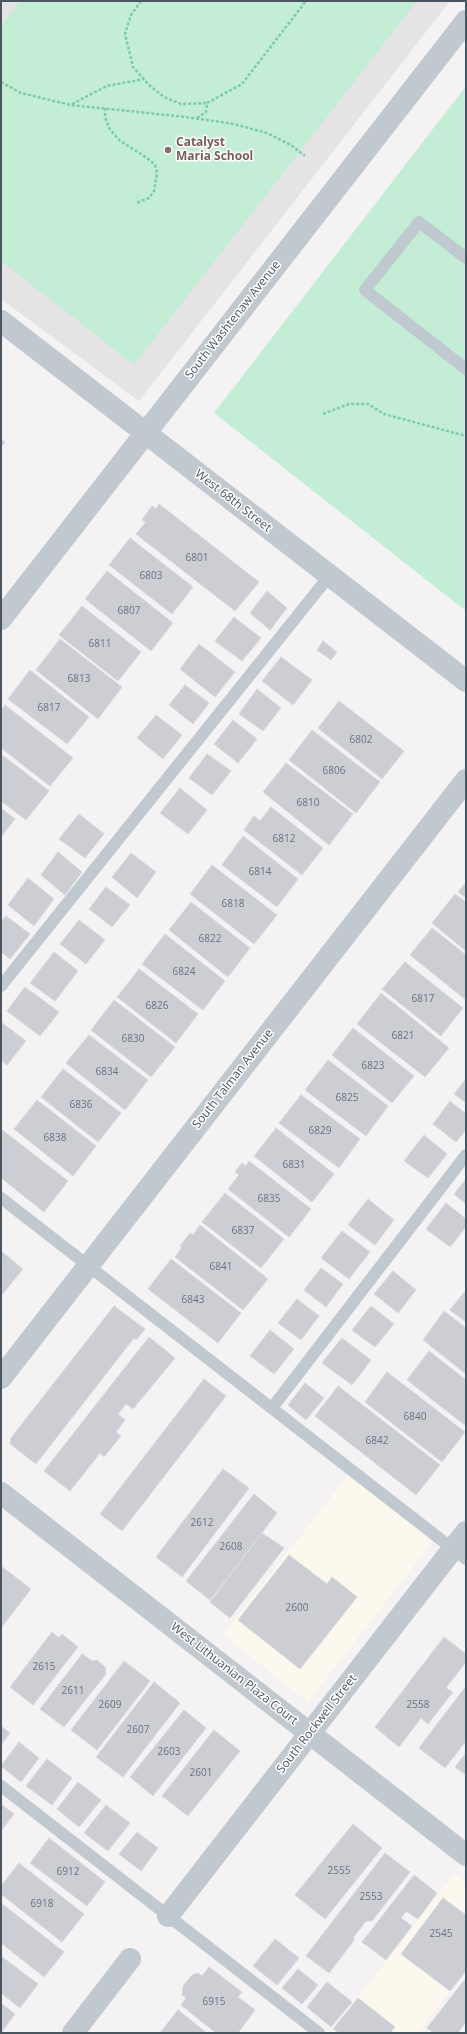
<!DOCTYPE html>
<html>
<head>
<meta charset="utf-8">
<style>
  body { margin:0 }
  #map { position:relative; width:467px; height:2034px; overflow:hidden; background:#f4f2f2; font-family:"Open Sans",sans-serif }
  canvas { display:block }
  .frame { position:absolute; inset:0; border:2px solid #4a555f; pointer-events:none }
</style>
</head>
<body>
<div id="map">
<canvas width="467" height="2034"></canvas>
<div class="frame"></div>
</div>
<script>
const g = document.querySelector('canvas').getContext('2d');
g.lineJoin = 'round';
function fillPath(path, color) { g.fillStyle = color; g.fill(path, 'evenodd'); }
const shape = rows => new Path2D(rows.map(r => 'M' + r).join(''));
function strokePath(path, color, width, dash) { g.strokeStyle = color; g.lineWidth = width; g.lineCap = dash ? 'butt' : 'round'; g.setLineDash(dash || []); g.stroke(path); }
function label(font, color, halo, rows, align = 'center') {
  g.font = font + ' "Open Sans",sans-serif'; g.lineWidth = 3; g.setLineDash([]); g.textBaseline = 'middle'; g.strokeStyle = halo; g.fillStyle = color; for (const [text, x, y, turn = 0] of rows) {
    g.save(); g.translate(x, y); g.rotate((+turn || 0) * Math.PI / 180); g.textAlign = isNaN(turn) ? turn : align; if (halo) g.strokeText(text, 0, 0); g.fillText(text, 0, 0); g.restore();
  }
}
fillPath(shape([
  [352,1470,437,1536,308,1702,223,1635],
  [454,1874,466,1884,466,1971,418,2033,330,2033]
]), '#fcf8ee');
fillPath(shape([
  [1,1,450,1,139,401,1,299]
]), '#e5e3e4');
fillPath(shape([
  [20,1,417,1,134,365,1,261,1,26],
  [466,86,466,611,214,413]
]), '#c3eed5');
const building = shape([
  [1,439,5,442,1,447,1,439],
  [159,504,259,582,235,611,136,534,146,522,142,520,152,506,156,509,159,504],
  [130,538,193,587,172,614,109,565,130,538],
  [107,571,173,623,151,651,85,599,107,571],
  [267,591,287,608,270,630,250,613,267,591],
  [82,606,141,652,118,681,59,635,82,606],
  [234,617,261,638,242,661,215,641,234,617],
  [60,639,122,687,98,719,36,670,60,639],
  [323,641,337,652,331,660,317,650,323,641],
  [199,644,235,672,215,697,180,669,199,644],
  [281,657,312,680,293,705,262,681,281,657],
  [30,670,89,717,67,744,8,699,30,670],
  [185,685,209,703,193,724,169,705,185,685],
  [257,689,281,708,263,731,239,714,257,689],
  [339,701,404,751,382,779,318,728,339,701],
  [5,705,73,758,50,786,1,748,1,710,5,705],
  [156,715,182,735,163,759,137,738,156,715],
  [233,720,257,739,238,763,214,744,233,720],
  [312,730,380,782,356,813,289,760,312,730],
  [1,754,49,791,26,820,1,801,1,754],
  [207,754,231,771,212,795,189,778,207,754],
  [286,763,353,814,329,845,263,792,286,763],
  [180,788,207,810,188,834,160,813,180,788],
  [271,807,323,848,302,875,244,830,254,816,260,821,271,807],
  [1,808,15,819,1,837,1,808],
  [79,814,104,834,85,858,59,839,79,814],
  [243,836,298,879,277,907,222,865,243,836],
  [58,852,82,872,65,895,41,875,58,852],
  [131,853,156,872,137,898,112,877,131,853],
  [212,865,277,915,254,944,190,894,212,865],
  [28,878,54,899,34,926,8,905,28,878],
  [466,882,466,898,458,892,466,882],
  [106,887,130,905,112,927,89,909,106,887],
  [455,894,466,902,466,951,432,923,455,894],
  [191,902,250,948,228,977,169,930,191,902],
  [6,916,30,934,10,959,1,952,1,922,6,916],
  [79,920,105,940,86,964,60,944,79,920],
  [432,928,466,955,466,1000,410,955,432,928],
  [165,934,225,981,203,1010,142,964,165,934],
  [54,952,78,971,55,1001,30,983,54,952],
  [405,962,463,1008,441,1036,382,989,405,962],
  [139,969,198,1014,176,1043,117,997,139,969],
  [25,987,59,1012,40,1036,7,1011,25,987],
  [381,993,449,1048,425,1077,357,1024,381,993],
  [114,1000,175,1047,151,1077,91,1030,114,1000],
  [1,1022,26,1041,7,1065,1,1060,1,1022],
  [353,1028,414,1076,392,1103,332,1055,353,1028],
  [89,1035,148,1080,125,1110,66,1063,89,1035],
  [328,1060,388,1106,366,1136,305,1090,328,1060],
  [63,1069,121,1113,98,1142,41,1097,63,1069],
  [466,1079,466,1103,454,1094,466,1079],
  [301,1095,360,1139,339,1168,279,1123,301,1095],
  [37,1100,96,1146,73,1176,14,1129,37,1100],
  [450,1101,466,1114,466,1130,456,1142,433,1124,450,1101],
  [276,1128,334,1174,312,1202,254,1156,276,1128],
  [1,1129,68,1181,44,1212,1,1178,1,1129],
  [424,1135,447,1154,428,1178,404,1161,424,1135],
  [249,1161,311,1209,289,1237,228,1189,239,1175,235,1172,242,1163,246,1166,249,1161],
  [466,1179,466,1204,454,1194,466,1179],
  [225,1193,284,1239,261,1268,202,1222,225,1193],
  [368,1199,394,1220,375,1245,348,1225,368,1199],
  [446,1203,466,1219,466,1227,450,1247,426,1229,446,1203],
  [200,1225,268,1279,243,1310,175,1257,182,1247,180,1246,190,1233,193,1235,200,1225],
  [342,1231,370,1252,349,1279,321,1258,342,1231],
  [1,1251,23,1269,1,1296,1,1251],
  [171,1259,241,1313,218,1343,148,1289,171,1259],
  [321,1268,343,1284,326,1307,304,1290,321,1268],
  [393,1271,416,1290,398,1313,374,1294,393,1271],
  [466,1290,466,1322,450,1310,466,1290],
  [297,1299,319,1316,301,1340,278,1323,297,1299],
  [114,1306,145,1329,136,1340,134,1338,36,1464,10,1444,11,1438,114,1306],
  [371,1306,394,1324,375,1347,352,1330,371,1306],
  [444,1311,466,1328,466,1374,423,1340,444,1311],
  [270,1330,294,1349,274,1374,250,1356,270,1330],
  [149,1337,175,1358,133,1409,126,1404,118,1414,125,1420,116,1432,121,1436,104,1457,100,1453,70,1491,44,1471,149,1337],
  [342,1338,371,1360,352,1385,322,1363,342,1338],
  [429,1351,466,1380,466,1426,407,1380,429,1351],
  [387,1372,465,1432,442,1462,365,1402,387,1372],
  [204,1379,226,1396,122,1531,100,1514,204,1379],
  [305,1383,324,1398,306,1420,288,1405,305,1383],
  [338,1386,440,1465,416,1495,315,1416,338,1386],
  [223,1469,249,1488,182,1577,156,1557,223,1469],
  [254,1494,277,1513,210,1600,186,1581,254,1494],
  [262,1533,284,1548,230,1618,210,1602,262,1533],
  [289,1555,327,1584,332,1577,357,1597,300,1669,238,1620,289,1555],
  [1,1566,31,1589,1,1628,1,1566],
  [52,1632,59,1638,62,1634,78,1647,33,1705,10,1687,52,1632],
  [444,1637,466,1654,466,1662,446,1688,453,1692,428,1724,421,1718,399,1747,375,1727,444,1637],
  [82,1654,92,1661,97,1660,105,1667,106,1674,64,1727,40,1709,82,1654],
  [124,1661,150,1681,97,1750,71,1730,124,1661],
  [154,1682,180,1703,123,1777,96,1757,154,1682],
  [466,1686,466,1741,445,1768,419,1748,466,1686],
  [184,1710,206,1728,153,1796,130,1777,184,1710],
  [1,1726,10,1733,1,1745,1,1726],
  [214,1730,240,1751,188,1816,162,1796,214,1730],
  [19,1742,39,1758,21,1782,1,1766,19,1742],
  [466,1753,466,1775,455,1767,466,1753],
  [47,1759,72,1778,52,1805,26,1786,47,1759],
  [78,1782,101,1800,79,1827,57,1809,78,1782],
  [1,1804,14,1814,1,1831,1,1804],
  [106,1805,130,1823,108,1851,84,1833,106,1805],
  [353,1824,382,1848,325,1919,295,1895,353,1824],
  [137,1832,158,1848,141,1871,119,1854,137,1832],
  [49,1838,105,1882,87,1906,30,1863,49,1838],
  [385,1853,410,1872,372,1921,366,1921,353,1938,355,1939,329,1973,306,1956,385,1853],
  [19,1863,84,1914,62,1942,1,1894,1,1886,19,1863],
  [414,1875,437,1893,418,1919,406,1911,401,1918,412,1926,386,1960,362,1942,414,1875],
  [443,1898,466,1915,466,1971,450,1991,401,1954,443,1898],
  [1,1903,64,1952,44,1977,1,1943,1,1903],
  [275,1939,299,1958,277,1985,253,1966,275,1939],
  [1,1956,38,1984,20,2008,1,1993,1,1956],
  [209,1967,242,1992,238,1997,255,2010,238,2033,216,2033,181,2005,186,1998,182,1995,183,1986,192,1975,198,1973,202,1976,209,1967],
  [298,1969,318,1985,302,2004,282,1988,298,1969],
  [466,1978,466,2022,458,2033,434,2033,427,2028,466,1978],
  [327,1982,352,2002,331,2027,307,2007,327,1982],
  [358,1998,395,2027,390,2033,339,2033,333,2029,358,1998],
  [1,2003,15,2014,1,2033,1,2003],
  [178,2010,207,2033,160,2033,178,2010]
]);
fillPath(building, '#ccced4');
strokePath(building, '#d6d8dd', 1);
strokePath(shape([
  [141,1,131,15,125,34,133,67,149,85,164,97,181,104,207,103],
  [1,82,21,93,71,105,186,117,234,124,267,133,291,145,305,156],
  [72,104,107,86,144,79],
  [105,108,105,117,109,128,119,140,147,158,155,165,157,173,154,191,149,198,136,203],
  [197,118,206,112,207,103,242,84,306,1],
  [323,414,349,404,368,404,384,414,466,436]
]), '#7ccca5', 2.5, [3, 2]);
strokePath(shape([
  [466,258,419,222,365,290,466,369],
  [1,986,330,575],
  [1,1198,466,1559],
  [272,1408,466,1155],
  [1,1786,319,2033]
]), '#c0c9d0', 12);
strokePath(shape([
  [1,321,466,681],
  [1,619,466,21],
  [1,1378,466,780],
  [1,1493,466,1855],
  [168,1916,466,1532],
  [73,2033,130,1959]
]), '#c0c9d0', 22);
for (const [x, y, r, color] of [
  [168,150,4,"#8d6e63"]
]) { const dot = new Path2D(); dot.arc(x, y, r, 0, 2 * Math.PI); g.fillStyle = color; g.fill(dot); strokePath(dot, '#fff', 1.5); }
label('10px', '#6a737c', null, [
  ["6801",197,558],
  ["6803",151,576],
  ["6807",129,611],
  ["6811",100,644],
  ["6813",79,679],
  ["6817",49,708],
  ["6802",361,740],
  ["6806",334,771],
  ["6810",308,803],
  ["6812",284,839],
  ["6814",260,872],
  ["6818",233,904],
  ["6822",210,939],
  ["6824",184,972],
  ["6817",423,999],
  ["6826",157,1006],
  ["6821",403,1036],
  ["6830",133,1039],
  ["6823",373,1066],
  ["6834",107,1072],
  ["6825",347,1098],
  ["6836",81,1105],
  ["6829",320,1131],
  ["6838",55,1138],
  ["6831",294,1165],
  ["6835",269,1199],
  ["6837",243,1231],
  ["6841",221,1267],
  ["6843",193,1300],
  ["6840",415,1417],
  ["6842",377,1441],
  ["2612",202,1523],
  ["2608",231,1547],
  ["2600",297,1608],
  ["2615",44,1667],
  ["2611",73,1691],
  ["2609",110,1705],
  ["2558",418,1705],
  ["2607",138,1730],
  ["2603",169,1752],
  ["2601",201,1773],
  ["2555",339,1871],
  ["6912",68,1872],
  ["2553",371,1897],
  ["6918",42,1904],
  ["2545",441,1934],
  ["6915",214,2002]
]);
label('bold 12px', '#785e54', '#fff', [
  ["Catalyst",176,143],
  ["Maria School",176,157]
], 'left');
label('12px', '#4a555f', '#fff', [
  ["South Washtenaw Avenue",233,320,-52],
  ["West 68th Street",233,501,38],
  ["South Talman Avenue",233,1079,-52],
  ["West Lithuanian Plaza Court",234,1674,38],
  ["South Rockwell Street",317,1724,-52]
]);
</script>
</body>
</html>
